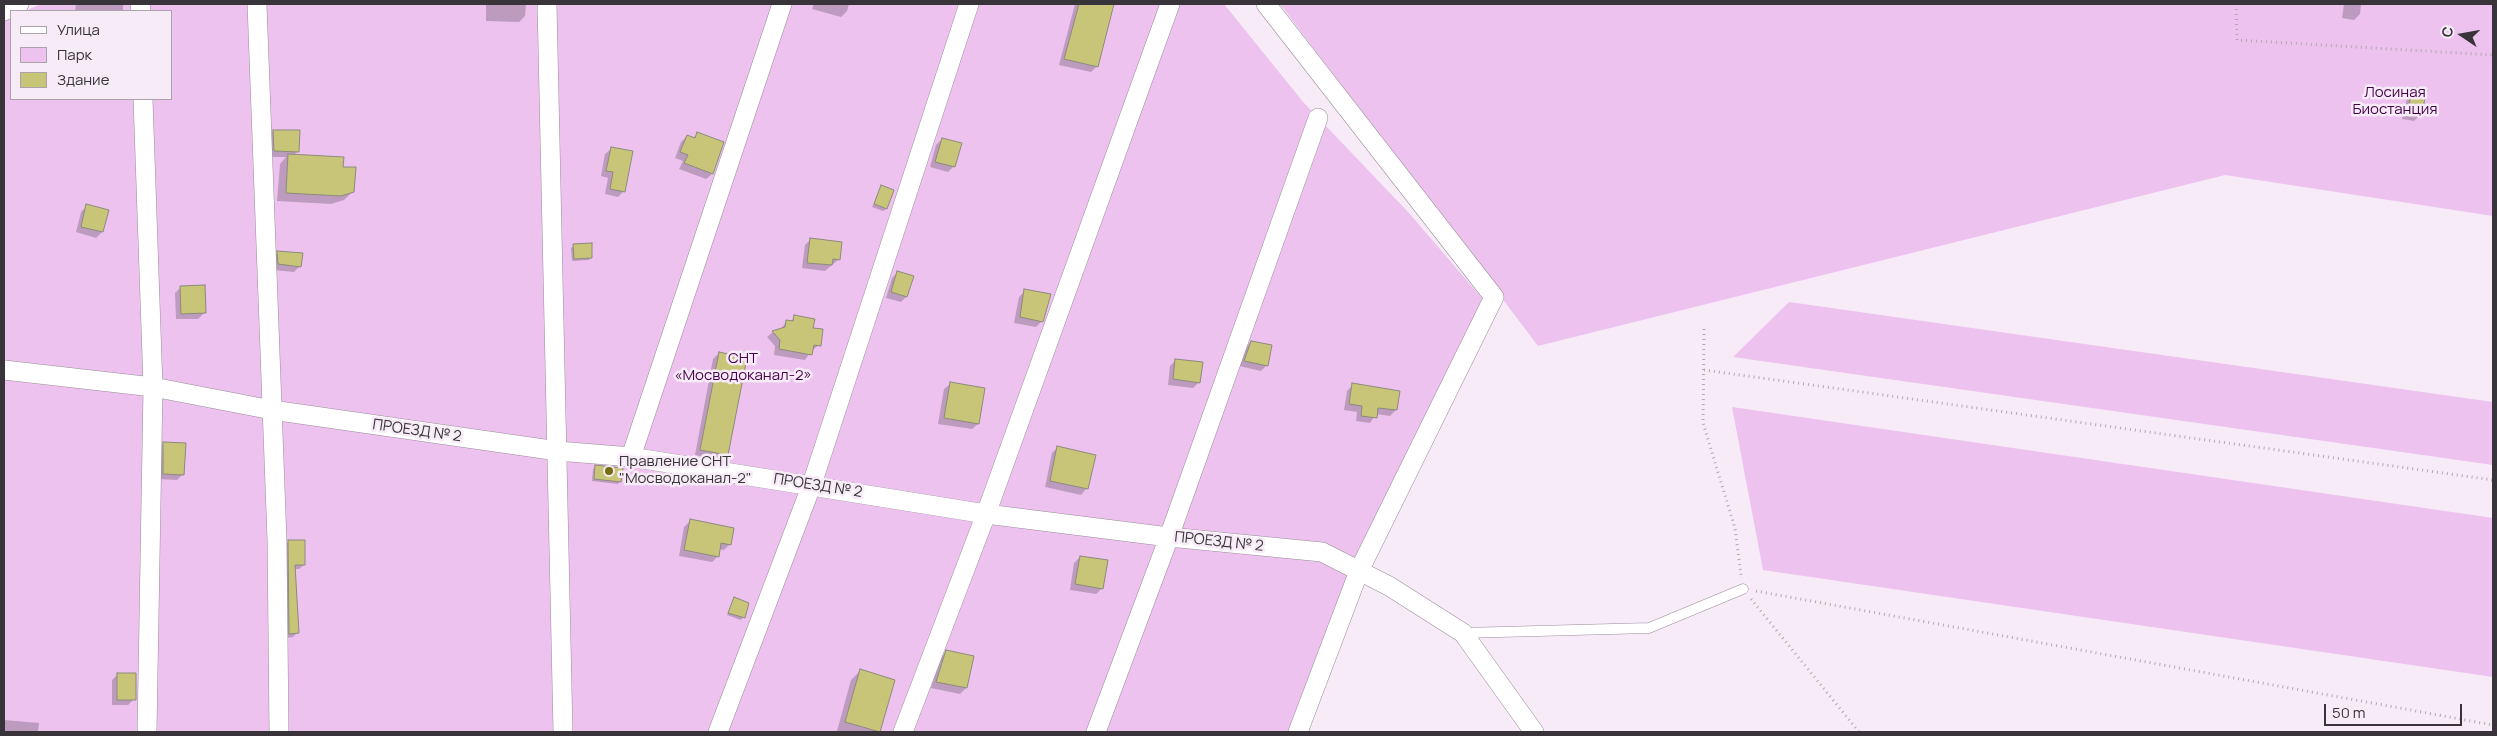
<!DOCTYPE html>
<html>
<head>
<meta charset="utf-8">
<style>
  body { margin:0 }
  #map { position:relative; width:2497px; height:736px; overflow:hidden; background:#f7ebf8; font-family:Manrope,sans-serif }
  canvas { display:block }
  .frame { position:absolute; inset:0; border:5px solid #393439; pointer-events:none }
  .legend { position:absolute; left:10px; top:10px; width:162px; height:90px; box-sizing:border-box; background:#f7ebf8; border:1px solid #aba2ac; margin:0; padding:6px 9px; list-style:none; font-size:15px; color:#393439 }
  .legend li { display:flex; align-items:center; gap:10px; height:25px }
  .legend b { width:25px; border:1px solid #aba2ac }
  .north { position:absolute; left:2437px; top:10px; width:50px; height:50px; -webkit-text-stroke:4px #f7ebf8; paint-order:stroke; rotate:282deg; font-size:14px; font-weight:700; line-height:20px; text-align:center; color:#393439 }
  .north::after { content:''; display:block; margin:auto; width:18px; height:22px; background:#393439; clip-path:polygon(50% 0,100% 100%,50% 72%,0 100%) }
  .scale { position:absolute; left:2324px; top:704px; width:138px; height:22px; box-sizing:border-box; border:2px solid #393439; border-top:0; padding-left:6px; font-size:15px; line-height:18px; white-space:nowrap; color:#393439; -webkit-text-stroke:4px #f7ebf8; paint-order:stroke }
</style>
</head>
<body>
<div id="map">
<canvas width="2497" height="736"></canvas>
<div class="frame"></div>
<ul class="legend">
<li><b style="height:6px;background:#fff"></b>Улица</li>
<li><b style="height:14px;background:#edc2ef"></b>Парк</li>
<li><b style="height:14px;background:#c9c578"></b>Здание</li>
</ul>
<div class="north">С</div>
<div class="scale">50 m</div>
</div>
<script>
const g = document.querySelector('canvas').getContext('2d');
g.lineJoin = 'round';
function fillPath(path, color) { g.fillStyle = color; g.fill(path, 'evenodd'); }
const shape = rows => new Path2D(rows.map(r => 'M' + r).join(''));
function strokePath(path, color, width, dash) { g.strokeStyle = color; g.lineWidth = width; g.lineCap = dash ? 'butt' : 'round'; g.setLineDash(dash || []); g.stroke(path); }
function label(font, color, halo, rows, align = 'center') {
  g.font = font + ' Manrope,sans-serif'; g.lineWidth = 5; g.setLineDash([]); g.textBaseline = 'middle'; g.strokeStyle = halo; g.fillStyle = color; for (const [text, x, y, turn = 0] of rows) {
    g.save(); g.translate(x, y); g.rotate((+turn || 0) * Math.PI / 180); g.textAlign = isNaN(turn) ? turn : align; if (halo) g.strokeText(text, 0, 0); g.fillText(text, 0, 0); g.restore();
  }
}
fillPath(shape([
  [41,4,1224,4,1304,103,1409,213,1482,298,1477,316,1290,732,4,732,4,21,11,18,11,99,171,99,171,11,25,11],
  [1280,4,2493,4,2493,216,2225,175,1538,346],
  [1789,302,2493,402,2493,465,1733,357],
  [1732,407,2493,518,2493,677,1763,570]
]), '#edc2ef');
fillPath(shape([
  [76,4,123,4,123,11,75,11],
  [486,4,526,4,525,16,519,22,486,21],
  [814,4,849,4,847,11,841,17,812,9],
  [1075,4,1113,4,1097,66,1091,72,1059,65],
  [2344,4,2361,4,2360,14,2354,20,2342,18],
  [2413,88,2419,116,2414,121,2402,119,2408,94],
  [273,131,298,151,294,155,342,168,353,191,344,200,331,204,277,201,280,164,286,157,268,157,268,137],
  [698,133,712,174,706,179,679,169,683,161,675,158,681,142,687,136,692,139],
  [942,139,954,166,948,172,930,167,936,145],
  [611,149,624,191,618,197,605,194,608,178,601,176,605,154],
  [881,187,886,209,883,211,872,207],
  [87,206,102,232,96,238,76,232,81,212],
  [811,239,839,259,825,271,802,268,805,245],
  [574,245,591,257,589,260,572,261,571,248],
  [278,252,300,266,294,272,273,270,272,258],
  [897,273,906,297,901,302,886,298,892,278],
  [181,287,204,313,198,319,176,319,175,293],
  [1025,291,1042,321,1036,327,1014,323,1019,297],
  [795,317,812,329,819,345,811,351,805,360,774,355,775,346,767,337,773,332,780,330,787,321,790,322],
  [1251,342,1267,365,1261,371,1239,366,1245,348],
  [719,353,727,455,721,461,695,455,713,359],
  [1176,360,1199,382,1193,388,1168,385,1170,366],
  [950,384,978,424,972,429,938,424,944,389],
  [1353,385,1396,410,1390,416,1376,414,1370,423,1356,421,1357,412,1344,410,1347,391],
  [164,443,182,475,177,480,157,479,158,449],
  [1058,447,1094,456,1086,489,1081,495,1045,487,1052,453],
  [596,467,620,481,618,484,592,481,593,469],
  [690,521,730,544,724,550,719,549,718,556,712,562,679,556,684,527],
  [289,541,304,565,299,569,294,569,297,633,293,637,285,638,285,546],
  [1080,557,1102,588,1096,594,1070,590,1074,563],
  [734,599,743,617,741,620,727,615],
  [947,651,966,688,960,694,931,688,941,657],
  [860,671,879,732,837,731,851,680],
  [118,674,134,699,128,705,112,705,112,680],
  [4,720,39,723,38,732,4,732]
]), '#0003');
const building = shape([
  [1079,4,1114,4,1098,67,1064,59,1079,4],
  [2413,87,2427,90,2421,116,2407,113,2413,87],
  [273,130,300,130,299,152,274,151,273,130],
  [697,132,724,142,713,174,684,163,688,155,680,152,687,135,695,138,697,132],
  [942,138,962,143,955,167,935,162,942,138],
  [611,147,633,151,625,192,610,189,613,172,606,171,611,147],
  [288,154,344,157,343,167,356,167,354,192,341,196,286,193,288,154],
  [881,185,894,190,887,209,874,204,881,185],
  [86,204,109,210,103,232,81,227,86,204],
  [810,238,842,242,840,260,833,259,832,265,807,263,810,238],
  [592,243,592,258,574,259,573,244,592,243],
  [277,251,303,253,301,267,278,264,277,251],
  [897,271,914,276,907,297,891,292,897,271],
  [205,285,206,313,181,314,180,286,205,285],
  [1024,289,1051,294,1043,322,1020,317,1024,289],
  [794,315,815,319,813,328,823,329,821,346,814,345,812,355,779,349,780,340,772,331,785,327,786,320,793,321,794,315],
  [1251,341,1272,345,1268,366,1244,361,1251,341],
  [719,352,747,358,728,455,700,450,719,352],
  [1175,359,1203,362,1200,383,1173,379,1175,359],
  [950,382,985,388,979,424,944,418,950,382],
  [1352,383,1400,391,1397,410,1378,408,1377,418,1361,416,1362,406,1349,404,1352,383],
  [163,442,186,443,184,475,163,474,163,442],
  [1057,446,1096,455,1088,489,1050,481,1057,446],
  [595,465,623,468,621,482,594,479,595,465],
  [690,519,734,528,731,545,721,543,719,557,684,550,690,519],
  [288,540,305,540,305,565,295,565,299,633,289,634,288,540],
  [1080,556,1108,560,1103,589,1075,584,1080,556],
  [734,597,749,603,745,618,728,613,734,597],
  [946,650,974,656,967,688,936,682,946,650],
  [860,669,895,680,880,732,845,722,860,669],
  [117,673,136,673,136,700,117,700,117,673]
]);
fillPath(building, '#c9c578');
strokePath(building, '#8c8b7c', 1);
const lane = shape([
  [1463,633,1649,628,1743,589]
]);
const street = shape([
  [140,4,141,11],
  [257,4,277,540,279,732],
  [547,4,563,732],
  [1266,4,1494,297,1359,571,1298,732],
  [4,11,19,4],
  [143,99,153,387,147,732],
  [4,370,153,387,272,410,558,451,631,457,986,514,1169,537,1322,552,1389,586,1463,633,1534,732],
  [631,457,782,4],
  [718,732,812,484,969,4],
  [903,732,986,514,1170,4],
  [1096,732,1169,537,1318,118]
]);
strokePath(lane, '#998d99', 11);
strokePath(street, '#998d99', 20);
strokePath(shape([
  [2236,4,2237,40,2493,55],
  [1704,329,1703,423,1735,528,1741,575],
  [1704,370,2493,480],
  [1756,591,2493,725],
  [1751,599,1859,732]
]), '#b1a8b2', 3, [1, 4]);
strokePath(lane, '#fff', 10);
strokePath(street, '#fff', 19);
for (const [x, y, r, color] of [
  [609,471,5,"#766f0f"]
]) { const dot = new Path2D(); dot.arc(x, y, r, 0, 2 * Math.PI); g.fillStyle = color; g.fill(dot); strokePath(dot, '#f7ebf8', 2); }
label('15px', '#45024a', '#f7ebf8', [
  ["Лосиная",2395,93],
  ["Биостанция",2395,110],
  ["СНТ",743,359],
  ["«Мосводоканал-2»",743,376]
]);
label('15px', '#393439', '#f7ebf8', [
  ["ПРОЕЗД № 2",417,431,8],
  ["ПРОЕЗД № 2",818,486,9],
  ["ПРОЕЗД № 2",1219,542,6]
]);
label('15px', '#393439', '#f7ebf8', [
  ["Правление СНТ",619,462],
  ["\"Мосводоканал-2\"",619,479]
], 'left');
</script>
</body>
</html>
